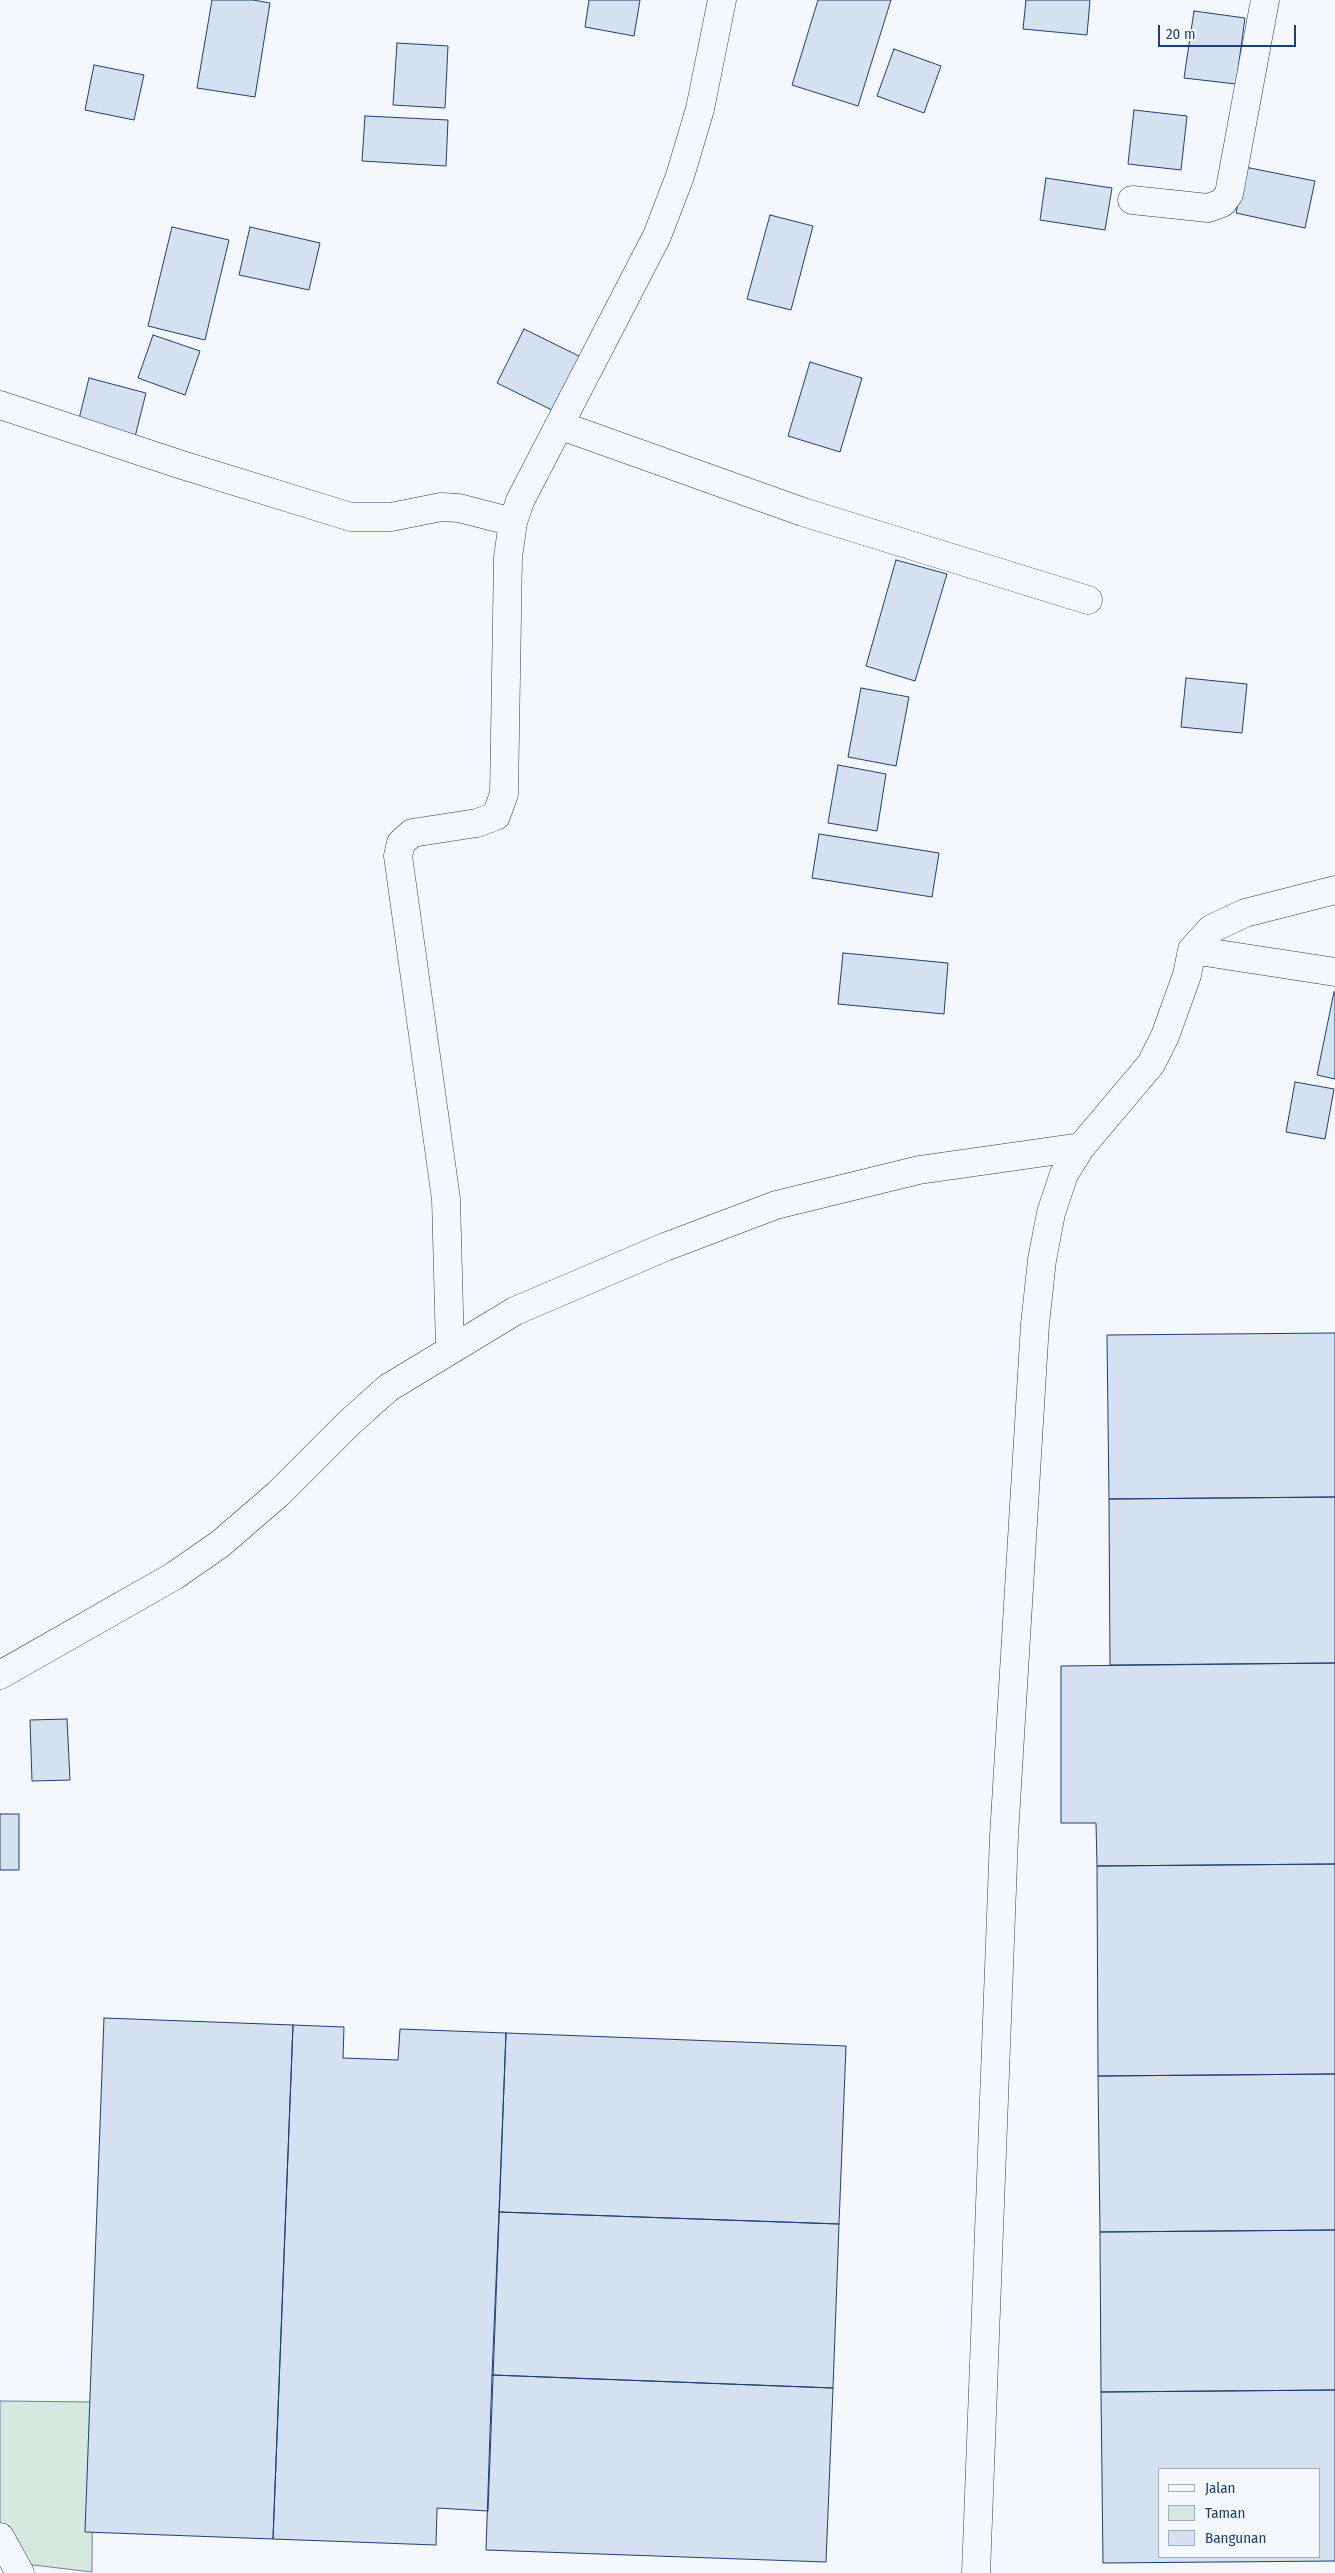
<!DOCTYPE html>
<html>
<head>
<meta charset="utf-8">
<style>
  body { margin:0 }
  #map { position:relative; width:1335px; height:2573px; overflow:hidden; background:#f4f7fb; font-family:"Fira Sans Condensed",sans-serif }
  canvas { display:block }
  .legend { position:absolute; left:1158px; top:2468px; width:162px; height:90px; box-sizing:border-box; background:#f4f7fb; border:1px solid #9eadc5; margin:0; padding:6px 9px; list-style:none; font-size:15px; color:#1d3f73 }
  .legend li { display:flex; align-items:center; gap:10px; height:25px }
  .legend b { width:25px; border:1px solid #9eadc5 }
  .scale { position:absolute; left:1158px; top:25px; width:138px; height:22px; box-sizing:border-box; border:2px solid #1d3f73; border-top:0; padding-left:6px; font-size:15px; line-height:18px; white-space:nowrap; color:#1d3f73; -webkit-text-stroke:4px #f4f7fb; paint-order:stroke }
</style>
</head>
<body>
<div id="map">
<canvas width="1335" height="2573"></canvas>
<ul class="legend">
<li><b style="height:6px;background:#f4f7fb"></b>Jalan</li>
<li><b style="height:14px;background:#d7e8df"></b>Taman</li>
<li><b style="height:14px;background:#d5e0f0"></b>Bangunan</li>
</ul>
<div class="scale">20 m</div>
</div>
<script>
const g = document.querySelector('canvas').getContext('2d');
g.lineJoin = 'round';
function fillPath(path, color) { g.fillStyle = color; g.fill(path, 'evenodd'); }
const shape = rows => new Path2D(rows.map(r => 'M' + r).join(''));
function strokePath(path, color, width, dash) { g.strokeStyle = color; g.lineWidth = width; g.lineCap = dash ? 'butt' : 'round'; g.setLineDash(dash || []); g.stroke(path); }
const green = shape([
  [0,2401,93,2402,92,2572,0,2561,0,2401]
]);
fillPath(green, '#d7e8df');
strokePath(green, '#687fa3', 1);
const building = shape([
  [212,0,253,0,270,3,255,97,197,88,212,0],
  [589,0,640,0,634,36,585,27,589,0],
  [818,0,891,0,858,106,792,85,818,0],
  [1026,0,1090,0,1087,35,1023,29,1026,0],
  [1194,11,1245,18,1236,84,1184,78,1194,11],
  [397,43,448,46,445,108,393,105,397,43],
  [894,49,941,66,924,113,877,96,894,49],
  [94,65,144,75,134,120,85,110,94,65],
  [1134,110,1187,116,1181,170,1128,164,1134,110],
  [365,116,448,120,446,166,362,161,365,116],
  [1245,167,1315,181,1305,228,1236,213,1245,167],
  [1046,178,1112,188,1105,230,1040,220,1046,178],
  [770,215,813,226,791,310,747,299,770,215],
  [172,227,229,240,205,340,148,326,172,227],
  [250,227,320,243,309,290,239,275,250,227],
  [524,329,583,358,556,412,497,383,524,329],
  [153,335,200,351,185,395,138,378,153,335],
  [810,362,862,378,840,452,788,436,810,362],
  [89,378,146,393,135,437,78,423,89,378],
  [896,560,947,574,915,681,866,666,896,560],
  [1186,678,1247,684,1242,733,1181,727,1186,678],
  [861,688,909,697,896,766,848,757,861,688],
  [838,765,886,774,877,831,828,823,838,765],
  [819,834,939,853,932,897,812,878,819,834],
  [843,953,948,963,944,1014,838,1004,843,953],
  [1334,992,1335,992,1335,1079,1317,1075,1334,992],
  [1295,1082,1334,1089,1325,1139,1286,1132,1295,1082],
  [1335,1333,1335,1497,1109,1499,1107,1335,1335,1333],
  [1335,1497,1335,1663,1110,1665,1109,1499,1335,1497],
  [1335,1663,1335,1864,1097,1866,1096,1823,1061,1823,1061,1666,1335,1663],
  [67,1719,70,1780,32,1781,30,1720,67,1719],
  [0,1814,19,1814,19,1870,0,1870,0,1814],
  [1335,1864,1335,2074,1098,2076,1097,1866,1335,1864],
  [104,2018,293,2025,273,2539,85,2532,104,2018],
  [293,2025,344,2027,343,2058,398,2060,400,2029,506,2033,488,2511,437,2508,436,2545,273,2539,293,2025],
  [506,2033,846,2046,839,2224,499,2212,506,2033],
  [1335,2074,1335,2230,1100,2232,1098,2076,1335,2074],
  [499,2212,839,2224,833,2388,492,2375,499,2212],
  [1335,2230,1335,2390,1101,2392,1100,2232,1335,2230],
  [492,2375,833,2388,826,2562,486,2550,492,2375],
  [1335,2390,1335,2561,1103,2563,1101,2392,1335,2390],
  [1159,2469,1319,2469,1319,2557,1159,2557,1159,2469]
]);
fillPath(building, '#d5e0f0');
strokePath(building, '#1d3f73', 1);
const street = shape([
  [1132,200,1208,208,1222,203,1229,194,1265,0],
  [0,405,182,465,351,517,391,517,441,507,459,508,513,522],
  [559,425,803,512,1088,600],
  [1192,950,1335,972],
  [450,1349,446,1199,398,856,401,843,412,833,477,823,496,816,504,794,508,557,513,522,520,501,657,236,680,176,700,109,722,0],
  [0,1675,174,1576,220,1544,278,1494,349,1423,388,1388,515,1311,665,1247,776,1205,919,1170,1081,1147],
  [0,2537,20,2573],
  [976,2573,1004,1836,1035,1324,1042,1260,1051,1213,1064,1174,1081,1147,1151,1064,1165,1036,1187,975,1192,950,1211,929,1245,913,1335,890]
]);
strokePath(street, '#1d3f73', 29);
strokePath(street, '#f4f7fb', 28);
</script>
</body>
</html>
